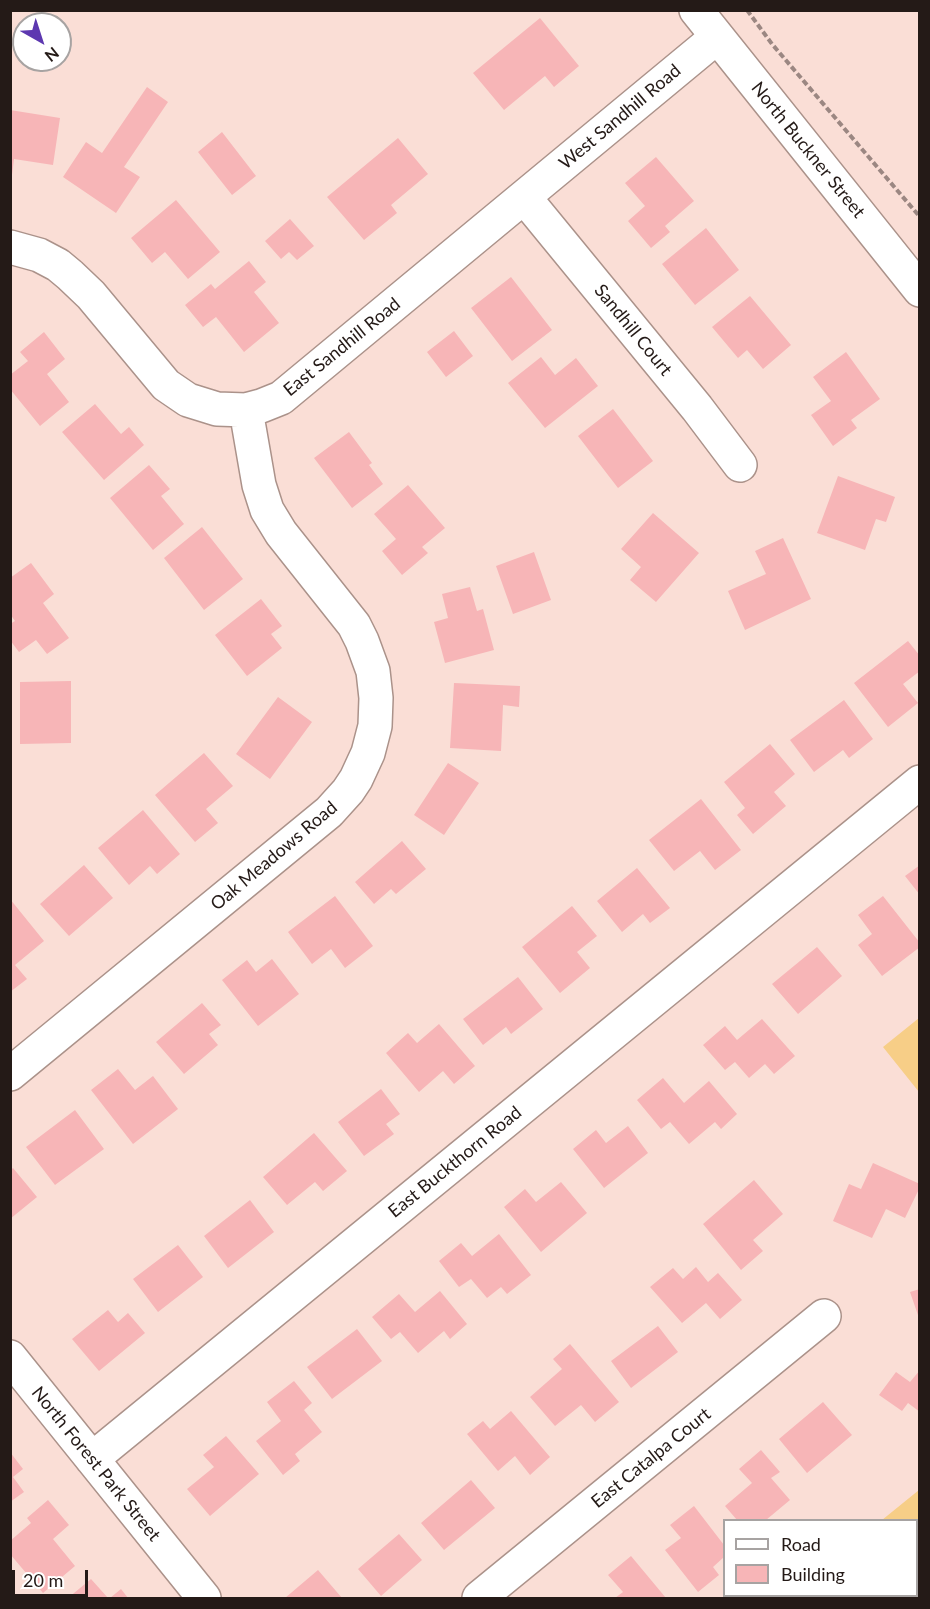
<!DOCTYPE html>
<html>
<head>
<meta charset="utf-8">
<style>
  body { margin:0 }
  #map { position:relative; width:930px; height:1609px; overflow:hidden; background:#faded6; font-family:Lato,sans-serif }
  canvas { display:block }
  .frame { position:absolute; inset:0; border:12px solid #241a17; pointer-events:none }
  .legend { position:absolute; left:723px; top:1519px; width:195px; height:78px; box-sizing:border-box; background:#fff; border:2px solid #a7a3a2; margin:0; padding:8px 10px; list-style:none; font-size:18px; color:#241a17 }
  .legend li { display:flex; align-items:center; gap:12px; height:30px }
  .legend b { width:30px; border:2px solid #a7a3a2 }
  .north { position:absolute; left:12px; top:12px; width:60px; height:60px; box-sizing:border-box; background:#fff; border:2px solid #a7a3a2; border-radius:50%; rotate:141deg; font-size:16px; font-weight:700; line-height:24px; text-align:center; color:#241a17 }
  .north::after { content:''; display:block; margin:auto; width:21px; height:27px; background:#5d38b0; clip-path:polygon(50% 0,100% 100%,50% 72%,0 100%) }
  .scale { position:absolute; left:12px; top:1570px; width:76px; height:27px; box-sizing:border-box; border:3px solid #241a17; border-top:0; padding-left:8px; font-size:18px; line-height:21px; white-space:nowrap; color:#241a17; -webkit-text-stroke:4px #fff; paint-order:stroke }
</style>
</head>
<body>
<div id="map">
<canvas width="930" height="1609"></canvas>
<div class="frame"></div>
<ul class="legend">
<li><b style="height:8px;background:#fff"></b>Road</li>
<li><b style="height:16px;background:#f7b5b7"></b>Building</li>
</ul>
<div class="north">N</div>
<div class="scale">20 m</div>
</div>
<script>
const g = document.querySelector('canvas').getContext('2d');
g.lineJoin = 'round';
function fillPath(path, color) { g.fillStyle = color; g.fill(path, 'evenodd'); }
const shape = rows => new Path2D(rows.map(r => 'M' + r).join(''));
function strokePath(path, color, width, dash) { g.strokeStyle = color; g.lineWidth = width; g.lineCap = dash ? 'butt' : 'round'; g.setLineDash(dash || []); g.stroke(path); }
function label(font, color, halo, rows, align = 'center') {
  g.font = font + ' Lato,sans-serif'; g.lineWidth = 5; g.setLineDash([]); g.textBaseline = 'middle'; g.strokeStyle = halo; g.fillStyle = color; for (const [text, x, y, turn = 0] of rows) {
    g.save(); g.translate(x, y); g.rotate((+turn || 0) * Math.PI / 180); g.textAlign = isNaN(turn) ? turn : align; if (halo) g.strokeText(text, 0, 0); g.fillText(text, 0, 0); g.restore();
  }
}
fillPath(shape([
  [919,1018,919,1092,883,1047],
  [919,1490,919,1598,787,1598,791,1596,916,1596,916,1520,882,1520]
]), '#f7ce87');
fillPath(shape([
  [540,18,579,66,554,87,545,76,504,110,473,73],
  [147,87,168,102,124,167,140,177,116,213,63,177,86,142,102,153],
  [10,110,60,118,53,165,14,159,12,175,10,174],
  [222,132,256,176,232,195,198,152],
  [398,138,428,174,391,205,397,213,364,240,327,197],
  [656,157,694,201,665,226,670,232,651,248,628,221,645,206,625,183],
  [176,200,220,252,188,279,165,252,152,263,131,238],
  [290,219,314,246,297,260,289,252,281,259,265,241],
  [706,228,739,270,695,305,662,264],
  [249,261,266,282,254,292,279,323,244,352,216,317,203,327,185,305,211,284,215,289],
  [511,277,552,330,512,361,471,308],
  [750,296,791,345,763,369,747,350,738,358,712,327],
  [454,331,473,356,446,377,427,352],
  [44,332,65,359,47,374,69,402,40,426,10,389,10,375,28,361,20,352],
  [846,352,880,399,851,420,857,428,833,446,811,415,831,401,813,377],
  [541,357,555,375,576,358,598,386,545,428,508,383],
  [95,404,121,434,129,427,144,445,104,480,62,432],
  [613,409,653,461,618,488,578,436],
  [349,432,372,463,369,465,383,484,352,508,314,458],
  [149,465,170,489,161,496,184,524,153,550,110,498],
  [838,476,895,497,886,522,876,519,865,550,817,533],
  [408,485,445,528,422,547,428,553,402,575,382,551,396,539,374,514],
  [653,513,699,553,656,602,630,580,641,567,621,549],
  [202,527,243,579,204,610,164,558],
  [783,538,811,599,745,630,728,591,766,574,755,551],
  [534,552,551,600,513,614,496,566],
  [31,563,54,594,43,603,69,638,47,654,36,640,19,652,10,640,10,624,15,621,10,614,10,578],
  [470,587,477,611,483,609,494,650,445,663,434,622,448,618,442,594],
  [261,599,282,626,271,634,282,648,247,676,215,635],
  [908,641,920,656,920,671,903,684,918,703,888,727,854,683],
  [71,681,71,743,20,744,20,682],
  [454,683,520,686,519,707,503,705,501,751,450,748],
  [278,697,312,722,270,779,236,754],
  [844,700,873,739,849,758,843,750,814,772,790,740],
  [770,744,795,774,774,792,786,806,753,834,737,815,745,808,724,782],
  [204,753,233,786,206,809,218,823,195,842,155,795],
  [448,763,479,783,444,835,414,815],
  [701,799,741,850,715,870,700,851,674,871,649,840],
  [143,810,180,854,157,874,150,866,129,885,98,848],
  [402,841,426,869,396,894,391,889,374,904,355,882],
  [84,865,113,898,69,936,40,904],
  [920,865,920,895,905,876],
  [637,868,670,908,650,923,643,914,622,932,597,901],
  [335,896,373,946,345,968,331,949,312,964,288,932],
  [883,896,920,943,920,947,882,976,858,945,872,934,858,915],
  [10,899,44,941,15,965,27,979,10,992],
  [572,906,597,936,577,952,590,968,560,993,522,947],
  [817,947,842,976,798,1014,772,984],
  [272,959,299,994,258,1026,222,980,247,960,256,972],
  [518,977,543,1009,511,1034,506,1027,483,1045,463,1019],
  [202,1003,221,1025,209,1034,218,1045,184,1074,156,1042],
  [762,1019,795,1056,774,1074,765,1064,749,1078,735,1062,725,1070,703,1045,725,1026,737,1040],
  [439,1024,475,1066,454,1084,443,1071,419,1092,386,1053,408,1033,417,1043],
  [118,1069,135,1090,153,1076,178,1109,133,1144,91,1090],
  [663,1078,684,1103,709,1081,737,1114,721,1129,715,1122,689,1144,670,1122,661,1129,637,1100],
  [381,1089,400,1114,386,1124,394,1134,364,1156,338,1122],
  [75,1110,104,1149,55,1185,26,1147],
  [628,1126,648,1153,604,1188,573,1149,596,1130,606,1143],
  [314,1133,347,1171,323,1191,315,1182,287,1205,263,1177],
  [873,1163,920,1184,920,1187,905,1218,886,1209,872,1238,833,1221,849,1184,861,1189],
  [13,1168,37,1197,10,1219,10,1171],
  [754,1180,783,1214,753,1240,763,1251,741,1270,703,1224],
  [561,1182,587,1213,541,1252,504,1207,525,1189,536,1202],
  [250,1200,274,1232,228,1268,204,1236],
  [499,1234,531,1275,507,1294,501,1287,487,1298,471,1279,459,1287,439,1261,461,1243,472,1256],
  [178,1245,203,1277,158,1312,133,1279],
  [696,1267,708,1282,718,1273,742,1300,720,1319,706,1303,682,1323,650,1287,673,1268,683,1279],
  [920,1289,920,1318,919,1318,910,1292],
  [440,1291,467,1324,450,1339,444,1331,418,1353,400,1332,391,1339,372,1317,399,1294,415,1312],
  [108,1310,118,1322,128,1313,145,1333,99,1371,72,1339],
  [658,1326,678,1352,631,1388,611,1361],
  [357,1329,382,1361,332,1399,307,1367],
  [570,1344,619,1402,595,1422,581,1405,555,1426,530,1397,562,1369,553,1359],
  [920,1370,920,1412,908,1403,902,1411,879,1395,896,1372,910,1382],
  [294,1381,312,1403,304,1410,322,1432,295,1454,300,1461,283,1475,256,1441,281,1421,267,1402],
  [823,1402,852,1435,807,1473,779,1439],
  [511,1411,550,1457,530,1475,515,1456,498,1471,467,1434,483,1421,490,1429],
  [226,1436,259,1474,210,1516,187,1489,214,1467,203,1455],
  [761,1450,780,1472,771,1478,790,1500,766,1520,737,1520,725,1506,752,1483,739,1469],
  [10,1452,23,1469,13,1477,24,1492,10,1502],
  [471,1480,495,1508,444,1550,421,1523],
  [48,1500,69,1525,53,1539,75,1566,43,1593,10,1554,10,1541,31,1523,27,1518],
  [694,1506,724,1545,724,1557,713,1567,719,1575,698,1592,665,1550,681,1538,670,1525],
  [399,1534,422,1560,381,1596,358,1569],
  [631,1556,666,1598,615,1598,623,1592,608,1575],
  [318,1570,342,1598,285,1598],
  [91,1579,108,1598,68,1598],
  [121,1589,128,1598,110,1598],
  [735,1596,772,1596,768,1598,737,1598]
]), '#f7b5b7');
const minor = shape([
  [524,197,697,408,740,465],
  [10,247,39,255,58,265,70,275,91,295,166,385,188,400,217,409,246,410,261,406,281,398,717,37],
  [10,1074,329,812,348,791,356,779,368,753,375,726,376,698,373,671,362,641,354,625,281,533,267,510,259,485,246,410],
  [10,1357,204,1598],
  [92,1459,920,782],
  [479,1598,824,1316]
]);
const major = shape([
  [696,10,920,290]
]);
strokePath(minor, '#ab928a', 36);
strokePath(major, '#ab928a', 36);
strokePath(shape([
  [747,10,772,44,920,217]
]), '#9b8782', 4, [6, 3]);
strokePath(minor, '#fff', 33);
strokePath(major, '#fff', 33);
label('18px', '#241a17', '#fff', [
  ["West Sandhill Road",620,117,-40],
  ["North Buckner Street",808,150,51],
  ["Sandhill Court",633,330,51],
  ["East Sandhill Road",342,347,-39],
  ["Oak Meadows Road",274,856,-40],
  ["East Buckthorn Road",455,1162,-39],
  ["East Catalpa Court",651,1458,-39],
  ["North Forest Park Street",96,1464,51]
]);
</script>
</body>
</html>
